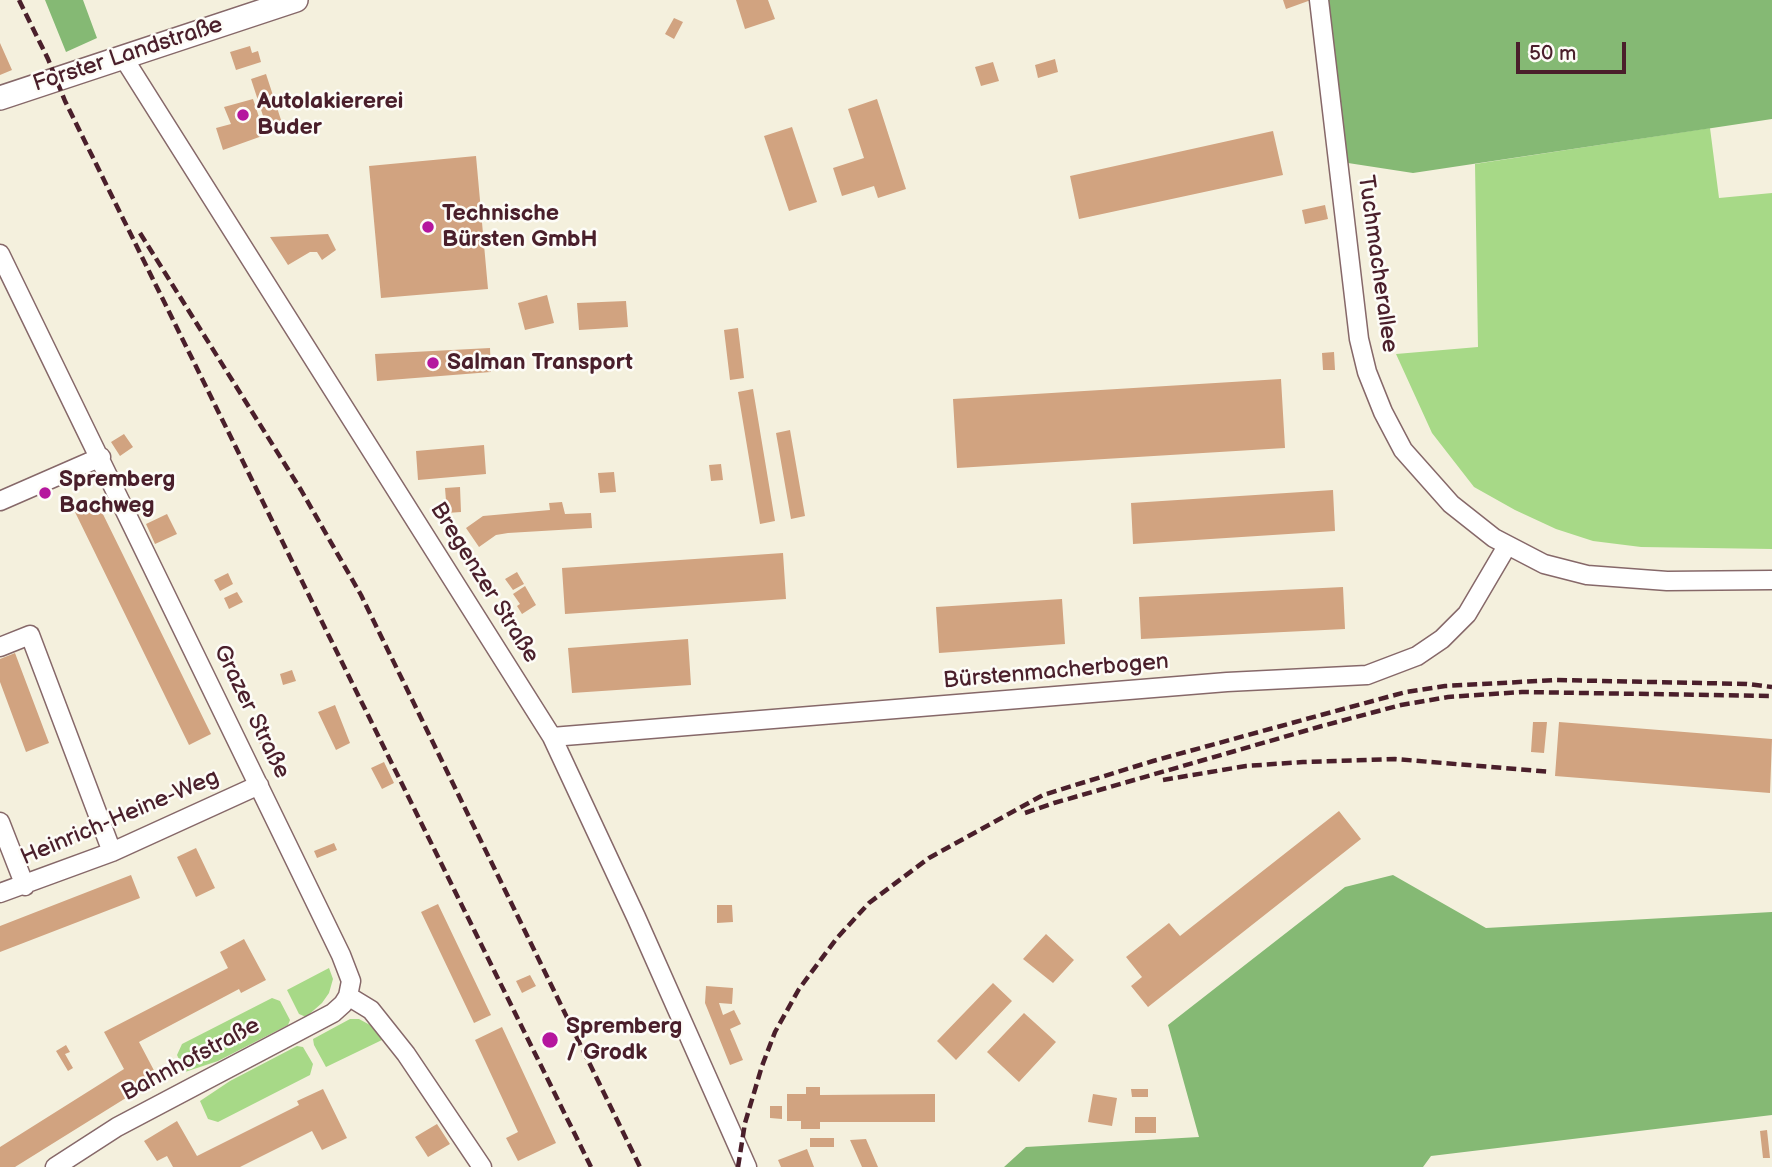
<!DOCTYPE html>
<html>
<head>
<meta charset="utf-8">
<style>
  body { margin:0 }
  #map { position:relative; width:1772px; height:1167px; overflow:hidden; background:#f4f0dd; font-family:"Balsamiq Sans",sans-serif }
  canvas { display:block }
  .scale { position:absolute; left:1516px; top:42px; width:110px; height:32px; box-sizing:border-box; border:4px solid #4a1f2b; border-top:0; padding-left:9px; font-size:21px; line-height:24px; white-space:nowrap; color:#4a1f2b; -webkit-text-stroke:5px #fdfcf7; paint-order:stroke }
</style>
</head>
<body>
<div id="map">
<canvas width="1772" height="1167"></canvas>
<div class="scale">50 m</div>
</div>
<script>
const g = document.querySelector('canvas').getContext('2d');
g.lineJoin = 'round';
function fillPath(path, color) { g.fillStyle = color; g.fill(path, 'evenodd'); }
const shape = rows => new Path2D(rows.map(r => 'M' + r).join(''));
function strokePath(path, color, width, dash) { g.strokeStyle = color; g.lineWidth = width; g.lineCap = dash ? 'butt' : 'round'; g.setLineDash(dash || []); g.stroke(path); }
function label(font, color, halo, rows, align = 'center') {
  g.font = font + ' "Balsamiq Sans",sans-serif'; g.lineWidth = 5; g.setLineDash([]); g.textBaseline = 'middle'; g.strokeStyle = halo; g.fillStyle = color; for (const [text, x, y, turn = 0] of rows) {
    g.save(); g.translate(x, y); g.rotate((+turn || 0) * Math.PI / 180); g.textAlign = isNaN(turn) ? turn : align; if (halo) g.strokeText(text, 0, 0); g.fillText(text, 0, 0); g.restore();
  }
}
fillPath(shape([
  [1710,128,1719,198,1772,193,1772,549,1641,547,1593,541,1556,529,1515,510,1474,487,1432,433,1396,354,1478,347,1475,164],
  [329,968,333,979,329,993,322,1003,306,1017,299,1014,287,990],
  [272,998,280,1001,290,1020,288,1025,218,1061,185,1072,177,1055,182,1044],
  [350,1019,359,1019,370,1025,382,1040,326,1067,314,1045,313,1039],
  [297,1046,303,1047,313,1064,310,1075,218,1122,208,1119,200,1101,230,1081]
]), '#a7d987');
fillPath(shape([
  [45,0,83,0,97,38,66,52],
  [1327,0,1772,0,1772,119,1413,173,1348,163],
  [1393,875,1486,928,1772,912,1772,1115,1431,1156,1423,1167,1004,1167,1026,1147,1199,1137,1168,1025,1345,887]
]), '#85b974');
fillPath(shape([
  [736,0,768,0,775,19,745,29],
  [1283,0,1311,0,1286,9],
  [674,18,683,22,674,39,665,34],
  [0,43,12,70,0,75],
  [250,46,252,53,258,51,261,62,236,70,230,52],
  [1055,59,1058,72,1038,78,1035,65],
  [993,62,999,81,981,86,975,67],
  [266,74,282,123,267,128,251,79],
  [253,99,265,135,223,150,216,128,231,124,224,107],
  [877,99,906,189,878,198,874,186,842,196,833,168,864,158,848,109],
  [792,127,817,202,789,211,764,136],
  [1273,131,1283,175,1079,219,1070,176],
  [476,156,488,289,381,298,369,166],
  [1325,205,1328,219,1305,224,1302,210],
  [328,234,336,250,322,260,317,252,310,252,288,265,270,237],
  [547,295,554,323,525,330,518,303],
  [626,301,628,327,579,330,577,303],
  [738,328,744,378,730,380,724,330],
  [490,348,491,372,377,381,375,354],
  [1334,352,1335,370,1323,370,1322,353],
  [1281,379,1285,448,957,468,953,399],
  [753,389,775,521,760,524,738,392],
  [790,430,805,516,791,519,776,433],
  [124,434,133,447,120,456,111,442],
  [484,445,486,474,418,480,416,451],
  [721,464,723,480,711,481,709,465],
  [614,472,616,492,600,493,598,473],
  [460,487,461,512,447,513,445,488],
  [1333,490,1335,531,1133,544,1131,503],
  [96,500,211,734,189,745,74,510],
  [562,502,565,514,591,513,592,528,508,533,496,535,479,547,466,528,483,516,550,510,549,503],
  [167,514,177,534,155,544,146,524],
  [783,553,786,599,565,614,562,568],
  [517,572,524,584,513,590,505,579],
  [228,573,233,584,220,591,214,580],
  [525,586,536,605,522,614,517,606,520,604,513,594],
  [1343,587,1345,629,1141,639,1139,597],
  [237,592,243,602,229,609,224,598],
  [1062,599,1065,644,939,653,936,607],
  [688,639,691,685,572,693,568,648],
  [15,653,49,743,26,752,0,682,0,659],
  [292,670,296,681,283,685,280,674],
  [335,705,350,743,336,750,318,712],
  [1533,722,1547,722,1544,753,1531,752],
  [1559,722,1772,739,1770,793,1555,776],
  '257 738a7 7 0 1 1 14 0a7 7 0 1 1-14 0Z',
  [384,762,394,783,382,789,371,768],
  [1339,811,1361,839,1148,1007,1131,986,1142,977,1126,957,1169,923,1180,936],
  [334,843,337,850,317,858,314,851],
  [196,848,215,888,196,897,177,857],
  [131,875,140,898,0,952,0,926],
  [438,904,491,1015,474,1023,421,912],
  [717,905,732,905,733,922,717,923],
  [1046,934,1074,960,1053,983,1023,959],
  [244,939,266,980,241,993,239,989,139,1042,158,1078,15,1167,0,1167,0,1147,124,1069,104,1032,228,968,220,952],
  [530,975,536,986,522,993,516,981],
  [993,983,1012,1001,956,1060,937,1041],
  [706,986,733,988,732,1004,719,1003,723,1015,734,1010,741,1024,730,1029,743,1060,730,1065,705,1003],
  [1024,1013,1056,1042,1019,1082,987,1052],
  [502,1027,556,1143,518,1161,506,1138,518,1132,475,1040],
  [66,1045,70,1052,65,1054,73,1068,68,1071,56,1051],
  [806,1087,820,1087,820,1095,935,1094,935,1122,820,1122,820,1129,801,1129,801,1121,787,1121,787,1094,806,1094],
  [323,1089,347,1138,322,1150,312,1131,240,1167,173,1167,167,1156,157,1161,144,1141,177,1121,197,1156,299,1105,297,1101],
  [1131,1089,1148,1089,1148,1097,1132,1097],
  [1093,1094,1117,1098,1112,1126,1088,1122],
  [770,1106,782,1106,782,1119,770,1118],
  [1135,1117,1156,1117,1156,1133,1135,1133],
  [437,1124,450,1144,428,1157,415,1137],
  [1767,1130,1770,1158,1763,1158,1760,1131],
  [810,1138,834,1138,834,1147,810,1147],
  [866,1139,878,1167,862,1167,850,1140],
  [807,1149,814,1167,781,1167,778,1160]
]), '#d1a380');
const minor = shape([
  [1319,0,1359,339,1367,372,1383,412,1403,450,1451,504,1494,538,1544,564,1587,575,1667,581,1772,580],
  [123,57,552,737,636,917,747,1167],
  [0,254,341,955,351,981,348,996,343,1004,333,1013,117,1127,55,1167],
  [0,501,101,457],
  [0,647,30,635,112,852],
  [552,737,1227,682,1367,675,1417,656,1442,639,1467,614,1507,546],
  [0,822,25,886],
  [0,893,112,852,259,785],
  [348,996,371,1010,406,1054,482,1167]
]);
const major = shape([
  [0,98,296,0]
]);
strokePath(minor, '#866869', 21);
strokePath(major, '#866869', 26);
strokePath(minor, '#fff', 18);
strokePath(major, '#fff', 23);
strokePath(shape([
  [19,0,48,59,65,101,591,1167],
  [140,233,301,490,361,595,640,1167],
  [1163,780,1246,766,1303,762,1395,759,1551,772],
  [1025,813,1054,803,1322,726,1401,705,1448,697,1522,692,1772,696],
  [738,1167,745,1123,762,1066,775,1032,799,989,837,938,869,903,929,858,1043,795,1153,761,1321,715,1406,692,1445,686,1557,680,1747,684,1772,687]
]), '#4a1f2b', 4.5, [10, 5]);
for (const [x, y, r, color] of [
  [243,115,7,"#b5179e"],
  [428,227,7,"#b5179e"],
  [433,363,7,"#b5179e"],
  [45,493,7,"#b5179e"],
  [550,1040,9,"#b5179e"]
]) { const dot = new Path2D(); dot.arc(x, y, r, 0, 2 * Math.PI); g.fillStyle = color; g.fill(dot); strokePath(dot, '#fdfcf7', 2.5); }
label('23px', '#4a1f2b', '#fdfcf7', [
  ["Forster Landstraße",128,55,-18],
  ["Tuchmacherallee",1377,264,82],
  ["Bregenzer Straße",484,583,58],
  ["Bürstenmacherbogen",1056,672,-5],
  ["Grazer Straße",251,712,64],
  ["Heinrich-Heine-Weg",120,818,-23],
  ["Bahnhofstraße",191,1060,-28]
]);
label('bold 23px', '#4a1f2b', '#fdfcf7', [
  ["Autolakiererei",257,102],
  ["Buder",257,128],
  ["Technische",442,214],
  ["Bürsten GmbH",442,240],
  ["Salman Transport",447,363],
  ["Spremberg",59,480],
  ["Bachweg",59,506],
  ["Spremberg",566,1027],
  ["/ Grodk",566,1053]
], 'left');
</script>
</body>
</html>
